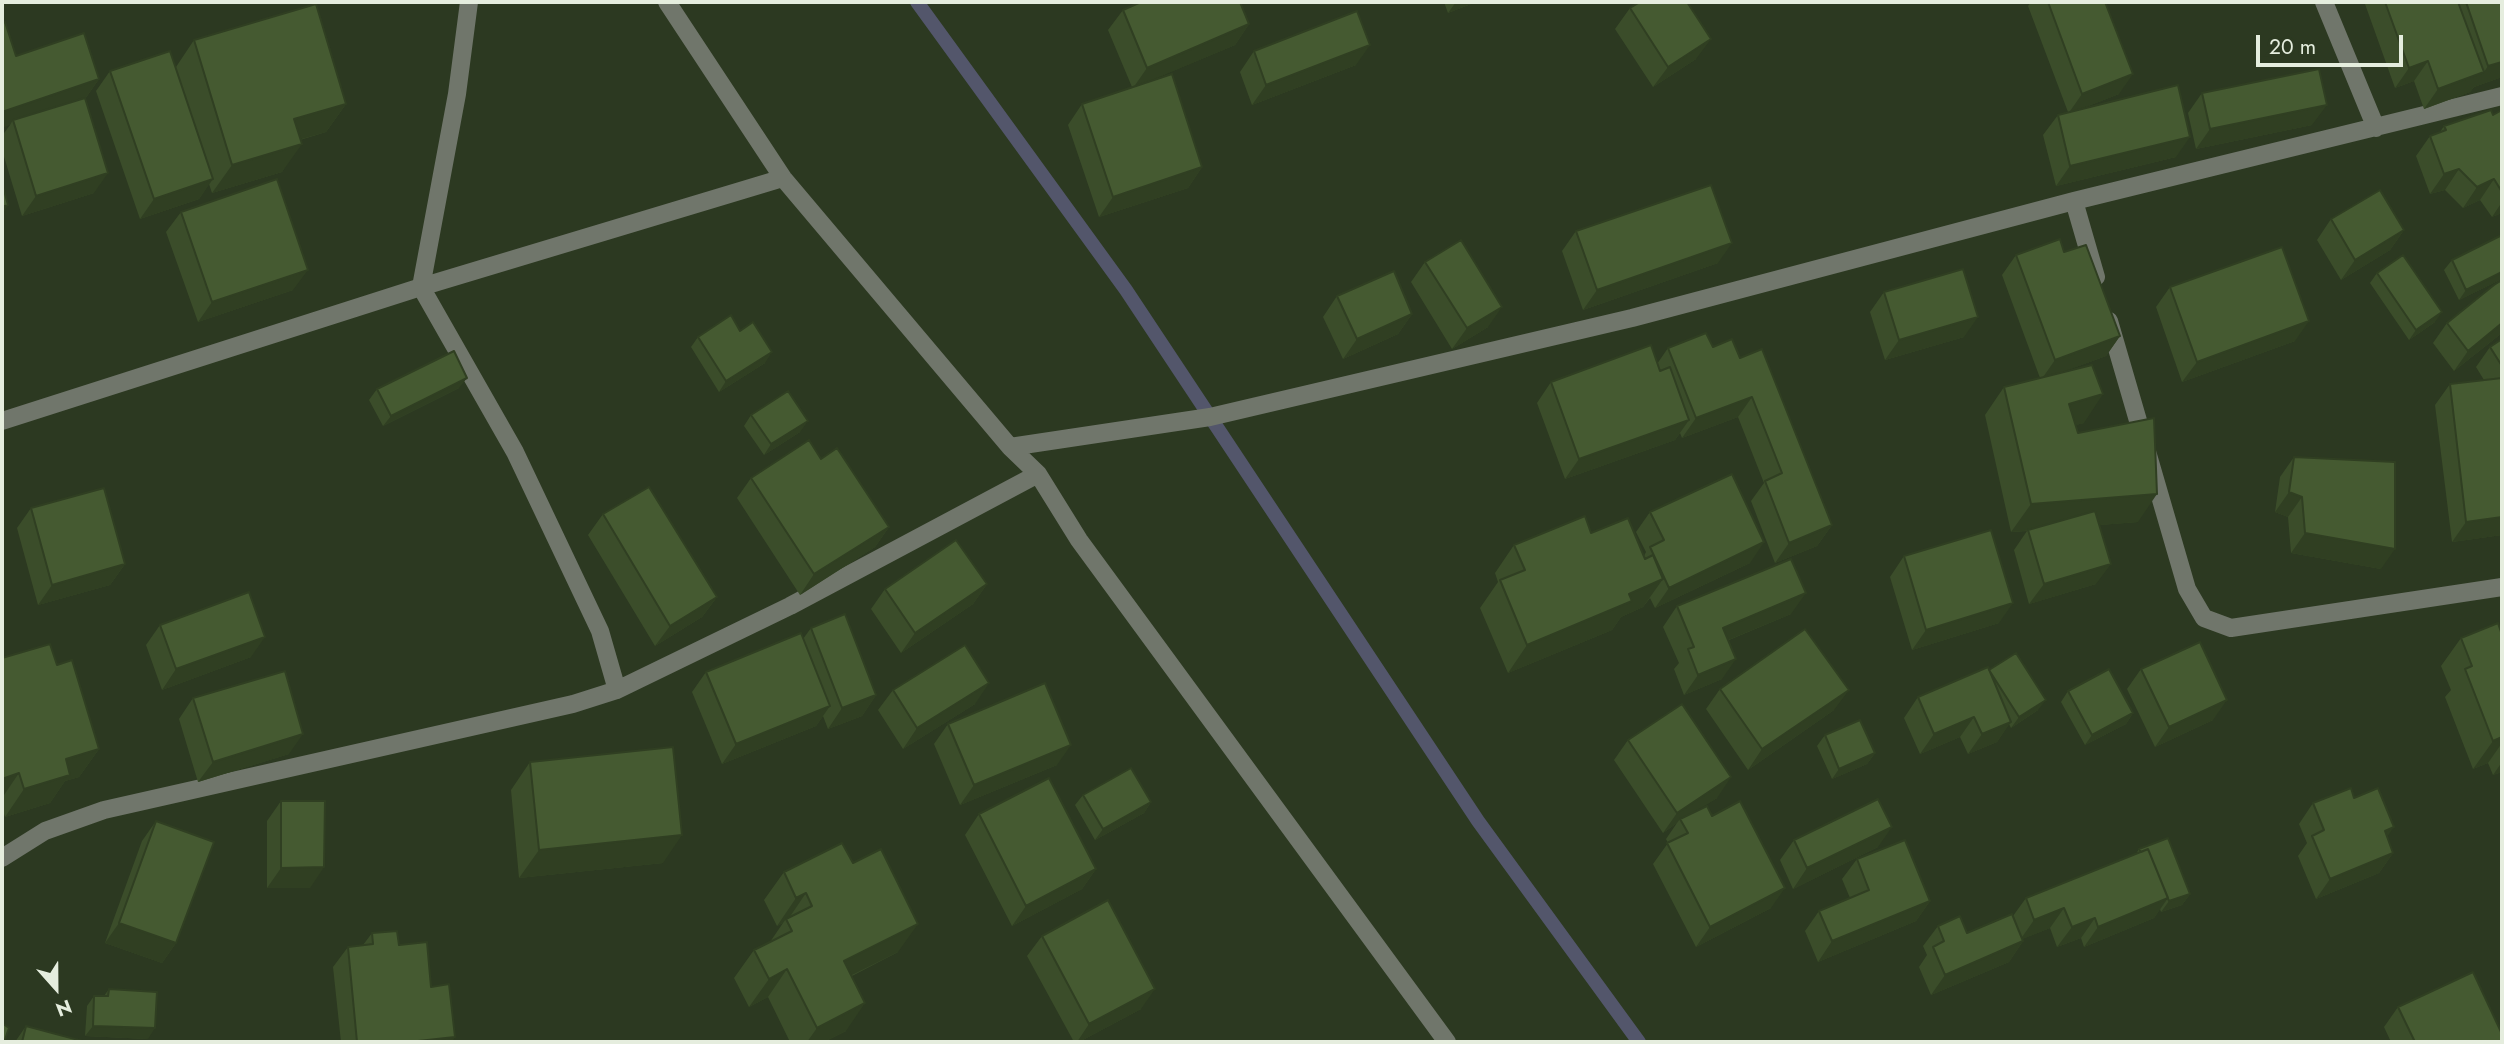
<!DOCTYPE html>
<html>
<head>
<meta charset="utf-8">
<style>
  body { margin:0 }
  #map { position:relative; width:2504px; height:1044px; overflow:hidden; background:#2c3921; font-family:Jost,sans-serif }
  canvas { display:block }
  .frame { position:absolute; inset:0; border:4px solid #e5edde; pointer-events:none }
  .north { position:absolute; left:21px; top:953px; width:70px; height:70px; -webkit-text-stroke:5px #2c3921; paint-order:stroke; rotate:159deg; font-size:19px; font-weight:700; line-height:28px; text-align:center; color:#e5edde }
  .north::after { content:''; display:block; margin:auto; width:24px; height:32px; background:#e5edde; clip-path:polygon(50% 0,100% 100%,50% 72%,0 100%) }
  .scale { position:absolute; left:2256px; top:35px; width:147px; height:32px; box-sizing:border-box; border:4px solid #e5edde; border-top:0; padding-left:9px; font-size:21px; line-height:24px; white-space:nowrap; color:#e5edde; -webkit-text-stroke:5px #2c3921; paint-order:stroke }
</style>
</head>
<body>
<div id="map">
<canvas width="2504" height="1044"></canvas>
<div class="frame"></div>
<div class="north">N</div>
<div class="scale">20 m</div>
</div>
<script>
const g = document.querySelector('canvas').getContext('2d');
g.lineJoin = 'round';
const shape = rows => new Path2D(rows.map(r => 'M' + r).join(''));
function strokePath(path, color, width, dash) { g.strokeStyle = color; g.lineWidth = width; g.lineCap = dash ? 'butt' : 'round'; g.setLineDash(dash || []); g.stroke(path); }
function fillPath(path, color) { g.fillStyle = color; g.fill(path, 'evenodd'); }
strokePath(shape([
  [917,2,1126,290,1478,821,1639,1042]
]), '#53566b', 14);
strokePath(shape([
  [469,2,457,94,421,287,515,452,600,631,617,690],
  [667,2,783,178,1010,447,1038,474,1079,540,1447,1042],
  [2324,2,2376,128],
  [2074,201,2096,277],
  [2109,321,2187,589,2204,618,2231,628,2502,587],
  [2,421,421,287,783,178],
  [1010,447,1210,417,1632,318,2074,201,2502,96],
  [2,858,45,831,104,810,573,704,617,690,790,606,1038,474]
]), '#70766b', 18);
fillPath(shape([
  [1444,2,1476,2,1448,13],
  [2031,2,2105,2,2119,94,2083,108,2176,157,2056,186,2043,135,2058,115,2068,112,2028,6],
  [2366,2,2502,2,2502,77,2474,87,2470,92,2424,109,2414,81,2395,88,2365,4],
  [1630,8,1696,59,1653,87,1615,29],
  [1123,10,1249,24,1235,45,1144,83,1202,167,1188,188,1099,217,1068,125,1082,104,1132,87,1108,30],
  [194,40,346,104,326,132,300,140,282,172,212,193,209,184,199,199,140,219,96,91,110,71,176,67],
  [1254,51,1356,65,1252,105,1240,72],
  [16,56,99,79,85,99,94,193,22,216,2,150,2,136,10,125],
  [2202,93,2312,125,2196,149,2188,113],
  [2502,110,2502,213,2492,217,2480,200,2463,208,2445,190,2430,194,2416,156,2430,136,2440,132,2444,126,2493,115],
  [181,212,293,290,198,322,166,232],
  [2331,219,2404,230,2390,250,2341,280,2317,240],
  [1576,231,1718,263,1583,310,1562,251],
  [2064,252,2120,336,2106,356,2062,372,2084,423,2075,425,2078,433,2138,522,2099,525,2096,584,2029,604,2014,550,2027,531,2011,532,1985,415,2004,387,2040,378,2002,275,2016,255],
  [2452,260,2502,279,2459,300,2444,270],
  [1425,262,1488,327,1452,349,1411,282],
  [2377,273,2435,322,2409,340,2370,283],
  [2502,280,2502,333,2454,371,2433,343,2447,323],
  [2170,287,2295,341,2182,382,2156,307],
  [1884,292,1964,337,1885,360,1870,312],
  [1337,296,1412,314,1398,334,1343,359,1323,317],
  [740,331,765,363,719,392,691,347,698,337],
  [2502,339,2502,535,2452,542,2435,405,2450,384,2484,380,2476,367,2490,347],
  [1713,347,1740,358,1832,525,1817,546,1775,563,1751,501,1764,483,1738,417,1682,438,1680,433,1675,440,1565,479,1537,403,1551,382,1657,364,1668,348],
  [459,388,383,426,369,400,377,389],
  [751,415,800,432,764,455,744,426],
  [2294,457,2381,569,2291,553,2288,517,2275,512,2280,477],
  [821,459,889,527,875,547,800,595,737,498,751,478],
  [31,508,125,564,110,585,38,605,17,528],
  [1650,512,1750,563,1655,608,1650,598,1643,607,1621,617,1612,630,1508,673,1480,608,1498,582,1495,573,1514,545,1591,533,1644,556,1646,552,1636,532],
  [603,514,717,597,702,617,655,646,588,535],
  [1904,556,1999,623,1912,650,1890,577],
  [987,584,973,604,901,653,871,609,885,589],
  [1677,606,1791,614,1729,640,1722,679,1684,695,1674,669,1679,663,1663,627],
  [160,625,251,657,162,690,146,645],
  [811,628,876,695,862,716,828,729,823,716,816,726,722,764,692,692,706,672,803,639],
  [2502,631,2502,772,2493,775,2488,763,2473,769,2445,697,2451,690,2441,666,2461,638],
  [2,658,57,665,99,749,79,777,65,781,50,803,5,817,2,808],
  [2141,669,2213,720,2155,747,2127,689],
  [1989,670,2038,710,2011,728,2009,724,1997,742,1968,754,1960,737,1920,754,1904,718,1918,697],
  [1720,689,1834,710,1748,770,1706,709],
  [893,690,975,704,903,749,878,710],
  [2068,691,2133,713,2126,724,2085,745,2061,702],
  [193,698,289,754,198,782,179,719],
  [948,724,1057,765,960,805,934,744],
  [1825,735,1875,753,1867,764,1832,779,1817,746],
  [1628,740,1717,798,1695,811,1712,816,1771,908,1696,947,1653,864,1668,843,1666,839,1677,823,1663,833,1614,760],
  [530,762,663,863,519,878,511,790],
  [1083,795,1151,802,1144,813,1095,840,1075,805],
  [2354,798,2387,837,2393,853,2379,873,2316,899,2298,856,2307,843,2299,824,2313,803],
  [281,801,310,888,267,888,267,821],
  [979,814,1096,869,1082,889,1012,926,965,835],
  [156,821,176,943,162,963,105,943,142,841],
  [1794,840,1878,847,1793,889,1780,860],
  [2139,849,2190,894,2182,905,2161,912,2160,909,2154,918,2084,947,2081,938,2057,947,2050,928,2022,939,2023,941,2009,962,1931,995,1919,967,1927,955,1923,946,1938,926,1967,933,2013,916,2026,898,2136,854],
  [1857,859,1930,901,1916,921,1818,962,1805,931,1819,911,1850,898,1842,879],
  [784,872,898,952,852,976,846,1031,824,1042,790,1042,768,997,749,1007,734,978,754,950,770,942,783,923,777,926,764,900],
  [372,933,399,945,431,987,452,1042,341,1042,333,967,348,947,363,945],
  [1042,936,1141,1009,1079,1042,1074,1042,1027,956],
  [109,989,148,1039,85,1036,87,1006,94,996,104,996],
  [2398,1007,2502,1042,2391,1042,2384,1027],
  [26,1026,86,1042,15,1042]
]), '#3b4d2a');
fillPath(shape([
  [1456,2,1476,2,1448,13],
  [1249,24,1235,45,1133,88,1147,68],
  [1711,39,1696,59,1653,87,1668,67],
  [1370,45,1356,65,1252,105,1266,85],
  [2428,61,2414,81,2395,88,2409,68],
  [2502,62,2502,77,2474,87,2470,92,2424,109,2438,89,2484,72,2488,66],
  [2133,74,2119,94,2068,114,2082,94],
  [99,79,85,99,13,120,10,125,2,128,2,112],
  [346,104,326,132,274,147,294,119],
  [2327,105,2312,125,2196,149,2210,129],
  [2190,137,2176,157,2056,186,2070,166],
  [302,144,282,172,212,193,232,165],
  [1202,167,1188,188,1099,217,1113,197],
  [2459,169,2445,190,2430,194,2444,174],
  [108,173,94,193,22,216,36,196],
  [213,179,199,199,140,219,154,199],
  [2494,179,2480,200,2463,208,2477,187],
  [2502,202,2502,213,2492,217],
  [8,205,2,215,2,207],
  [2404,230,2390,250,2341,280,2355,260],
  [1732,243,1718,263,1583,310,1597,290],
  [308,270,293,290,198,322,212,302],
  [2502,272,2502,279,2459,300,2466,290],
  [1502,307,1488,327,1452,349,1467,328],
  [2442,312,2435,322,2409,340,2416,330],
  [1412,314,1398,334,1343,359,1357,339],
  [1978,317,1964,337,1885,360,1899,340],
  [2309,321,2295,341,2182,382,2197,362],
  [2502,323,2502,333,2454,371,2468,351],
  [2120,336,2106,356,2041,380,2055,360],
  [772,352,765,363,719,392,726,381],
  [467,378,459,388,383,426,391,416],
  [2103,394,2084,423,2049,432,2069,404],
  [1752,397,1738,417,1682,438,1696,418],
  [1689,420,1675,440,1565,479,1579,459],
  [808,421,800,432,764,455,771,444],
  [2289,492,2302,497,2288,517,2275,512],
  [2157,494,2138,522,2011,532,2031,504],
  [2502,517,2502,535,2452,542,2466,522],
  [1832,525,1817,546,1775,563,1789,543],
  [889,527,875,547,800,595,814,574],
  [2305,533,2395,549,2381,569,2291,553],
  [1764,542,1750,563,1655,608,1669,588],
  [125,564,110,585,38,605,52,585],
  [2111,564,2096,584,2029,604,2044,584],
  [1663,579,1643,607,1621,617,1612,630,1508,673,1527,645,1629,594],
  [987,584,973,604,901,653,915,633],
  [1806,593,1791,614,1709,648,1723,628],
  [717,597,702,617,655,646,670,626],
  [2013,603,1999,623,1912,650,1926,630],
  [265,637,251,657,162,690,176,669],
  [1736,659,1722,679,1684,695,1698,675],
  [989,683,975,704,903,749,917,728],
  [1849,690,1834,710,1748,770,1762,749],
  [876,695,862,716,828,729,842,708],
  [2046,700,2038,710,2011,728,2019,717],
  [2227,700,2213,720,2155,747,2169,727],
  [830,706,816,726,722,764,736,744],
  [2133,713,2126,724,2085,745,2092,735],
  [1974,717,1960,737,1920,754,1934,734],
  [2011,722,1997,742,1968,754,1982,734],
  [303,734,289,754,198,782,213,762],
  [2502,737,2502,743,2488,763,2473,769,2493,741],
  [1071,745,1057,765,960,805,974,785],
  [99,749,79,777,65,781,50,803,5,817,24,789,66,759],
  [1875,753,1867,764,1832,779,1839,769],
  [2502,762,2502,772,2493,775],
  [19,773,2,798,2,779],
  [1731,777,1717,798,1681,821,1680,819,1677,823,1663,833,1677,813],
  [1151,802,1144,813,1095,840,1103,829],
  [1892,827,1878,847,1793,889,1807,868],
  [2394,827,2380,847,2385,831],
  [682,835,663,863,519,878,539,850],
  [2393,853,2379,873,2316,899,2330,879],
  [324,867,310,888,267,888,281,868],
  [1096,869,1082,889,1012,926,1026,906],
  [1785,888,1771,908,1696,947,1710,927],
  [806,893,787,921,786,919,783,923,777,926,796,898],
  [2190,894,2182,905,2161,912,2169,901],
  [2168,898,2154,918,2084,947,2098,927],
  [1930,901,1916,921,1818,962,1832,941],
  [2064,908,2050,928,2020,940,2034,920],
  [2095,918,2081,938,2057,947,2072,927],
  [119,923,176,943,162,963,105,943],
  [918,924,898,952,824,989,844,961],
  [2023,941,2009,962,1931,995,1945,975],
  [787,969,768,997,749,1007,769,979],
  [1155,989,1141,1009,1079,1042,1077,1042,1089,1024],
  [865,1003,846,1031,824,1042,807,1042,817,1028],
  [93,1026,155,1028,148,1039,85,1036],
  [455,1037,452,1042,409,1042]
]), '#303f22');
const building = shape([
  [1141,2,1240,2,1249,24,1147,68,1123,10,1141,2],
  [1640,2,1687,2,1711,39,1668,67,1630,8,1640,2],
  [2048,2,2105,2,2133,74,2082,94,2048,2],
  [2385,2,2458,2,2484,72,2438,89,2428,61,2409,68,2385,2],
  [2466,2,2502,2,2502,62,2488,66,2466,2],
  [316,4,346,104,294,119,302,144,232,165,194,40,316,4],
  [1357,11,1370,45,1266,85,1254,51,1357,11],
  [5,22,16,56,84,33,99,79,2,112,2,23,5,22],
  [170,51,213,179,154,199,110,71,170,51],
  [2319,69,2327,105,2210,129,2202,93,2319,69],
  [1172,74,1202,167,1113,197,1082,104,1172,74],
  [2178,85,2190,137,2070,166,2058,115,2178,85],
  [85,98,108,173,36,196,13,120,85,98],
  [2491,110,2493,115,2502,110,2502,192,2494,179,2477,187,2459,169,2444,174,2430,136,2446,130,2444,126,2491,110],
  [277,179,308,270,212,302,181,212,277,179],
  [2,183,8,205,2,207,2,183],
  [1711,185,1732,243,1597,290,1576,231,1711,185],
  [2380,190,2404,230,2355,260,2331,219,2380,190],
  [2502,235,2502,272,2466,290,2452,260,2502,235],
  [2060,239,2064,252,2086,245,2120,336,2055,360,2016,255,2060,239],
  [1461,240,1502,307,1467,328,1425,262,1461,240],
  [2282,247,2309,321,2197,362,2170,287,2282,247],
  [2403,255,2442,312,2416,330,2377,273,2403,255],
  [1963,269,1978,317,1899,340,1884,292,1963,269],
  [1394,271,1412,314,1357,339,1337,296,1394,271],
  [2502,280,2502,323,2468,351,2447,323,2494,285,2502,280],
  [731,315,740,331,753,322,772,352,726,381,698,337,731,315],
  [1706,333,1713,347,1732,339,1740,358,1762,349,1832,525,1789,543,1765,481,1782,473,1752,397,1696,418,1668,348,1706,333],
  [2502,339,2502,366,2490,347,2502,339],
  [1651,345,1660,371,1670,367,1689,420,1579,459,1551,382,1651,345],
  [454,351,467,378,391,416,377,389,454,351],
  [2092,365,2103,394,2069,404,2078,433,2154,418,2157,494,2031,504,2004,387,2092,365],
  [2502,378,2502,517,2466,522,2450,384,2502,378],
  [788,391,808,421,771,444,751,415,788,391],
  [809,440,821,459,837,448,889,527,814,574,751,478,809,440],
  [2294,457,2395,462,2395,549,2305,533,2302,497,2289,492,2294,457],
  [1732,474,1764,542,1669,588,1650,547,1664,540,1650,512,1732,474],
  [649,487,717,597,670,626,603,514,649,487],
  [104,488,125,564,52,585,31,508,104,488],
  [2095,511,2111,564,2044,584,2028,530,2095,511],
  [1585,516,1591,533,1628,518,1645,559,1653,555,1663,579,1629,594,1632,601,1527,645,1500,580,1525,570,1514,545,1585,516],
  [1991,530,2013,603,1926,630,1904,556,1991,530],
  [956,540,987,584,915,633,885,589,956,540],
  [1791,559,1806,593,1723,628,1736,659,1698,675,1688,649,1694,647,1677,606,1791,559],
  [249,592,265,637,176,669,160,625,249,592],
  [845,614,876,695,842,708,811,628,845,614],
  [2498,623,2501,632,2502,631,2502,737,2493,741,2465,669,2472,666,2461,638,2498,623],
  [1805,629,1849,690,1762,749,1720,689,1805,629],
  [801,633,830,706,736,744,706,672,801,633],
  [2200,642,2227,700,2169,727,2141,669,2200,642],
  [50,644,57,665,72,660,99,749,66,759,70,775,24,789,19,773,2,779,2,658,50,644],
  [965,645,989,683,917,728,893,690,965,645],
  [2016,653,2046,700,2019,717,1989,670,2016,653],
  [1988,667,2011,722,1982,734,1974,717,1934,734,1918,697,1988,667],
  [2109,669,2133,713,2092,735,2068,691,2109,669],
  [285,671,303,734,213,762,193,698,285,671],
  [1045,683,1071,745,974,785,948,724,1045,683],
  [1682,704,1731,777,1677,813,1628,740,1682,704],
  [1860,720,1875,753,1839,769,1825,735,1860,720],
  [673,747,682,835,539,850,530,762,673,747],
  [1131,768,1151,802,1103,829,1083,795,1131,768],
  [1049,778,1096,869,1026,906,979,814,1049,778],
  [2351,788,2354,798,2378,788,2394,827,2385,831,2393,853,2330,879,2312,836,2324,830,2313,803,2351,788],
  [1878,799,1892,827,1807,868,1794,840,1878,799],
  [281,801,325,801,324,867,281,868,281,801],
  [1740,801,1785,888,1710,927,1667,843,1688,833,1680,819,1707,806,1712,816,1740,801],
  [156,821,214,842,176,943,119,923,156,821],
  [2168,838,2190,894,2169,901,2148,849,2141,852,2139,849,2168,838],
  [1905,840,1930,901,1832,941,1819,911,1869,890,1857,859,1905,840],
  [842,843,853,863,881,849,918,924,844,961,865,1003,817,1028,787,969,769,979,754,950,792,931,786,919,812,906,806,893,796,898,784,872,842,843],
  [2148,849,2168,898,2098,927,2095,918,2072,927,2064,908,2034,920,2026,898,2148,849],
  [1108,900,1155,989,1089,1024,1042,936,1108,900],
  [2012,914,2023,941,1945,975,1933,947,1944,941,1938,926,1960,916,1967,933,2012,914],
  [397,931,399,945,427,942,431,987,449,984,455,1037,409,1042,357,1042,348,947,373,944,372,933,397,931],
  [2473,972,2502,1034,2502,1042,2415,1042,2398,1007,2473,972],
  [109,989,157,992,155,1028,93,1026,94,996,108,996,109,989],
  [2,1023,9,1028,4,1042,2,1042,2,1023],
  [26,1026,86,1042,22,1042,26,1026]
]);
fillPath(building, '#455a31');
strokePath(building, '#303f22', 2);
</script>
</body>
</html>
